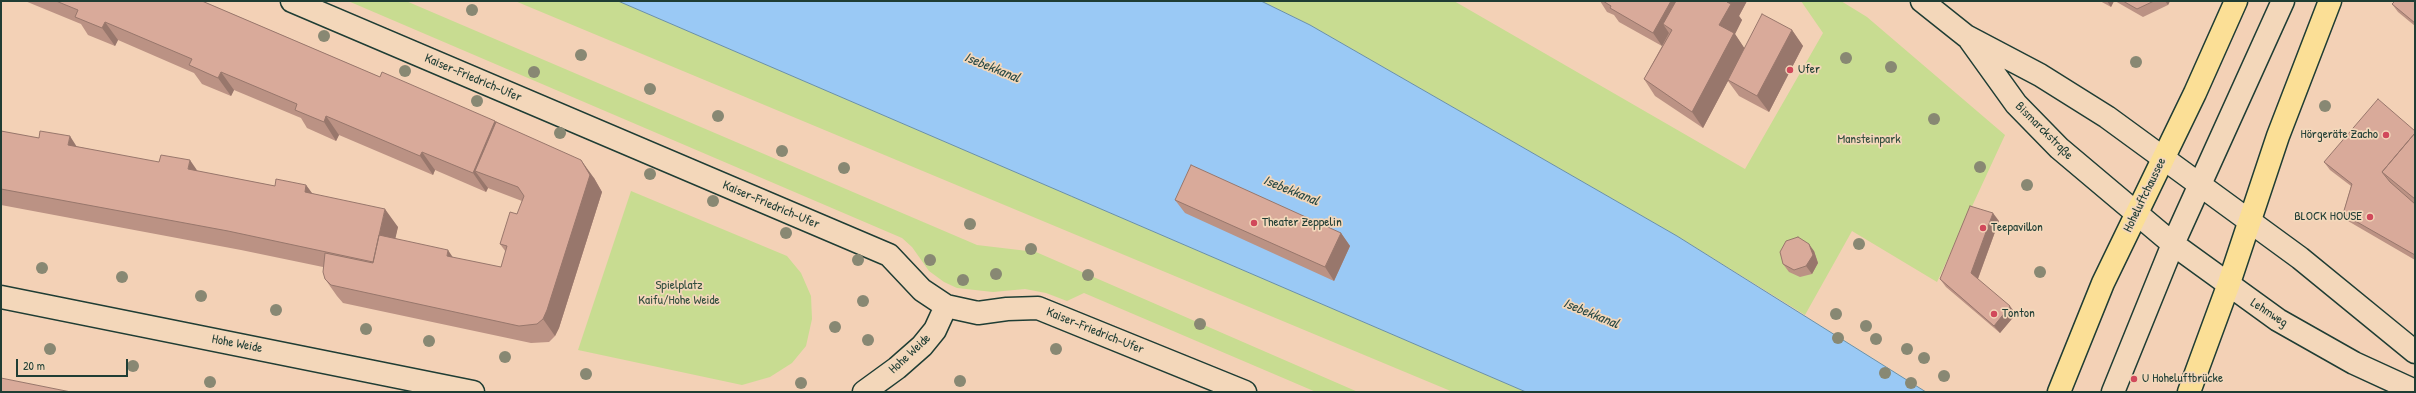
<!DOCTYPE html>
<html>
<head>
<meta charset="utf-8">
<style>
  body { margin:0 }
  #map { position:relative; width:2416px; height:393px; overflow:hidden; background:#f3d1b6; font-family:"Patrick Hand",sans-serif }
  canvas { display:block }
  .frame { position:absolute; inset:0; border:2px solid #1f3d34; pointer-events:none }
  .scale { position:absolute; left:16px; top:359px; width:112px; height:18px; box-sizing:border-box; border:2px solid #1f3d34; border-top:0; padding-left:5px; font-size:12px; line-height:14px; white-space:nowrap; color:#1f3d34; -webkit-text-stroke:3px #f3d7ba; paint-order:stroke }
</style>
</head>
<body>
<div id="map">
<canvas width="2416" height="393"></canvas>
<div class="frame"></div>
<div class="scale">20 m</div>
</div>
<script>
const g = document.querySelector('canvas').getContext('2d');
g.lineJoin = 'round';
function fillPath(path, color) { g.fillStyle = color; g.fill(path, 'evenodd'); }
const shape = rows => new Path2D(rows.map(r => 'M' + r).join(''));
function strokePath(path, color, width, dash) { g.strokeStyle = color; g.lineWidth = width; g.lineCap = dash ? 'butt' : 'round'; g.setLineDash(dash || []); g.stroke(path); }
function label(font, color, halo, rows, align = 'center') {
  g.font = font + ' "Patrick Hand",sans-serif'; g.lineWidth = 3.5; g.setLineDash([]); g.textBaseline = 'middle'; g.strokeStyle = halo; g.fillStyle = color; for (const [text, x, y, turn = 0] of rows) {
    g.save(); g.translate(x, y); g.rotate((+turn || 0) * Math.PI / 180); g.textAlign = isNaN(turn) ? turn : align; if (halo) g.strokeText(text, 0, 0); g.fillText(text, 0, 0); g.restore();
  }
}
fillPath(shape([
  [348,1,406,1,977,245,1036,252,1358,392,1316,392,1084,293,1067,301,1046,293,1025,289,993,292,957,288,944,282,929,271,912,247,902,238],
  [515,1,618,1,1526,392,1453,392],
  [1261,1,1454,1,1745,169,1823,33,1801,1,1841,1,1867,17,2005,135,1937,282,1852,231,1805,315,1677,236,1310,25],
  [631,191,787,256,801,273,811,296,812,319,806,346,792,363,770,377,742,385,578,350]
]), '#c8dc91');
const water = shape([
  [618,1,1261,1,1310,25,1677,236,1926,392,1526,392,618,1]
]);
fillPath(water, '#9ac9f5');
strokePath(water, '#6991a8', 1);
const minor = shape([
  [292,1,889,255,922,290,946,306,978,313,1007,309,1038,308,1245,392],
  [1922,1,1966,36,2040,75,2107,117,2300,258,2415,352],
  [1970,40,2016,104,2059,148,2173,244,2278,320,2354,363,2415,391],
  [1,297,473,392],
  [864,392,897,368,922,346,935,330,946,306],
  [2113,392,2173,244,2283,1]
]);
const major = shape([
  [2059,392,2103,283,2195,93,2236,1],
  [2189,392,2228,286,2278,136,2330,1]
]);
strokePath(minor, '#1f3d34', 25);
strokePath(major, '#1f3d34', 25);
strokePath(minor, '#f3d7ba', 22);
strokePath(major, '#fbdf96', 22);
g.fillStyle = '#888873';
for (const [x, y] of [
  [472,10],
  [324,36],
  [581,55],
  [1846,58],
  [2136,62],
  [1891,67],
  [405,71],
  [534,72],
  [650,89],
  [477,101],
  [2325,106],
  [718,116],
  [1934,119],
  [560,133],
  [782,151],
  [1980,167],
  [844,168],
  [650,174],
  [2027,185],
  [713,201],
  [970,224],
  [786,233],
  [1859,244],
  [1031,249],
  [858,260],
  [930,260],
  [42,268],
  [2040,272],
  [996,274],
  [1088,275],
  [122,277],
  [963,280],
  [201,296],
  [863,301],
  [276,310],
  [1836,314],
  [1200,324],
  [1866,326],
  [835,327],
  [366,329],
  [1838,338],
  [1876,339],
  [868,340],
  [429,341],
  [50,349],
  [1056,349],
  [1907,349],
  [505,357],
  [1924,358],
  [133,366],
  [1885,373],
  [586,374],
  [1944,376],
  [960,381],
  [210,382],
  [801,383],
  [1911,383]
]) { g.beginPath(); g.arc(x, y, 6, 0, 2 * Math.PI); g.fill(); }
fillPath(shape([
  [25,1,202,1,380,77,495,121,594,178,602,192,559,328,555,336,549,342,531,343,343,303,337,296,325,279,323,267,241,250,1,205,1,131,197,171,275,186,306,185,312,193,398,227,395,238,453,258,501,267,506,252,500,244,517,214,522,201,488,188,486,192,435,170,433,175,339,135,336,141,307,128,301,118,234,90,231,96,202,84,194,73,118,40,115,46,88,35,81,24],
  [1600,1,1747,1,1739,16,1742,20,1735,34,1744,48,1792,30,1803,46,1769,112,1739,96,1728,81,1703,128,1655,96,1644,79,1669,33,1662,46,1619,22,1614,15,1607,12],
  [2100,1,2114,1,2111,7],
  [2115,1,2170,1,2168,5,2143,17],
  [2415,1,2415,26,2398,12,2392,4],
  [2415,131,2415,260,2348,221,2343,214,2351,186,2330,170,2324,162],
  [1175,200,1341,233,1350,246,1334,281,1185,213],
  [1999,221,1978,279,2016,314,2000,333,1946,287,1940,279],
  [1814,251,1818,263,1812,274,1800,277,1789,272,1783,264]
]), '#bb9284');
fillPath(shape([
  [1671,1,1687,1,1663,24,1669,33,1662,46,1653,33],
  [1727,1,1747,1,1739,16,1742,20,1735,34,1745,49,1703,128,1692,112],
  [2107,1,2114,1,2111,7],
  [2165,1,2170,1,2168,5],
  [105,22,118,40,115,46,102,28],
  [1792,30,1803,46,1769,112,1757,96],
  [221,72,234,90,231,96,218,78],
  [326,116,339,135,336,141,324,122],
  [495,121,508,139,475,171,488,188,486,192,473,173],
  [70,136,82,155,68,145],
  [422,152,435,170,433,175,420,156],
  [190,160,203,179,188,169],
  [581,160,594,178,602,192,559,328,555,336,543,319],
  [306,185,319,203,305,192],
  [385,209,398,227,386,280,373,262],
  [1993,213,1999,221,1977,281,1971,273],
  [1341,233,1350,246,1334,281,1325,267],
  [1809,244,1814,251,1818,263,1812,274,1806,266],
  [448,250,460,268,447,256],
  [2010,306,2016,314,2000,333,1994,326]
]), '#98776c');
const building = shape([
  [56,1,202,1,380,77,382,72,495,121,473,173,422,152,420,156,326,116,324,122,295,110,297,104,221,72,218,78,189,65,192,59,105,22,102,28,75,17,78,10,56,1],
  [1603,1,1671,1,1653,33,1610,8,1611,6,1603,1],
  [1676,1,1727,1,1727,2,1731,4,1719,25,1734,33,1692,112,1644,79,1672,30,1663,24,1676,1],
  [2123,1,2154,1,2137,9,2123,1],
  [2395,1,2415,1,2415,23,2392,4,2395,1],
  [1762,14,1792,30,1757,96,1728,80,1762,14],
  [2378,99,2415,131,2415,133,2382,172,2390,182,2415,204,2415,255,2343,214,2352,184,2324,162,2378,99],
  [496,122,581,160,590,175,547,310,543,319,537,324,519,326,331,285,325,279,323,272,325,253,373,263,379,235,448,250,447,256,501,267,507,246,500,244,510,212,517,214,524,196,518,187,475,171,496,122],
  [1,131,39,138,40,131,70,136,68,145,159,162,161,155,190,160,188,169,275,186,276,179,306,185,305,192,385,209,373,262,228,231,1,189,1,131],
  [2415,133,2415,199,2382,172,2415,133],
  [1191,165,1341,233,1325,267,1175,200,1191,165],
  [1970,206,1993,213,1971,273,2010,306,1994,326,1940,279,1970,206],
  [1798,237,1809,244,1813,255,1806,266,1794,270,1783,264,1780,252,1786,241,1798,237],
  [1,378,71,392,1,392,1,378]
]);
fillPath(building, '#d9aa9a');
strokePath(building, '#98776c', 1);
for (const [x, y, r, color] of [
  [1790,70,4,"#d1495b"],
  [2386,135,4,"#d1495b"],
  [2370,217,4,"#d1495b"],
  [1254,223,4,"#d1495b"],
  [1983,228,4,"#d1495b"],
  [1994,314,4,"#d1495b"],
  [2134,379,4,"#d1495b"]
]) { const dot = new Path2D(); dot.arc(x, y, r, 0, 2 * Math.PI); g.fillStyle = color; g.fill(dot); strokePath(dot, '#f3d7ba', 1.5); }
label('13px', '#1f3d34', '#f3d7ba', [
  ["Ufer",1798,70],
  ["Hörgeräte Zacho",2378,135,"right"],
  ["BLOCK HOUSE",2362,217,"right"],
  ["Theater Zeppelin",1262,223],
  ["Teepavillon",1991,228],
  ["Tonton",2002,314],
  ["U Hoheluftbrücke",2142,379]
], 'left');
label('13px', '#1f3d34', '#f3d7ba', [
  ["Kaiser-Friedrich-Ufer",473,78,23],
  ["Bismarckstraße",2044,131,45],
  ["Hoheluftchaussee",2145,195,-64],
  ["Kaiser-Friedrich-Ufer",771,205,23],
  ["Lehmweg",2269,313,33],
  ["Kaiser-Friedrich-Ufer",1095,331,22],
  ["Hohe Weide",237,344,11],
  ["Hohe Weide",910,354,-43]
]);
label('13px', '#304d3d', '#f3d7ba', [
  ["Mansteinpark",1869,140],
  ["Spielplatz",679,286],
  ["Kaifu/Hohe Weide",679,301]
]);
label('italic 14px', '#2b4b47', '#f3d7ba', [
  ["Isebekkanal",992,68,22],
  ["Isebekkanal",1291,191,22],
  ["Isebekkanal",1591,314,22]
]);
</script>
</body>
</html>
